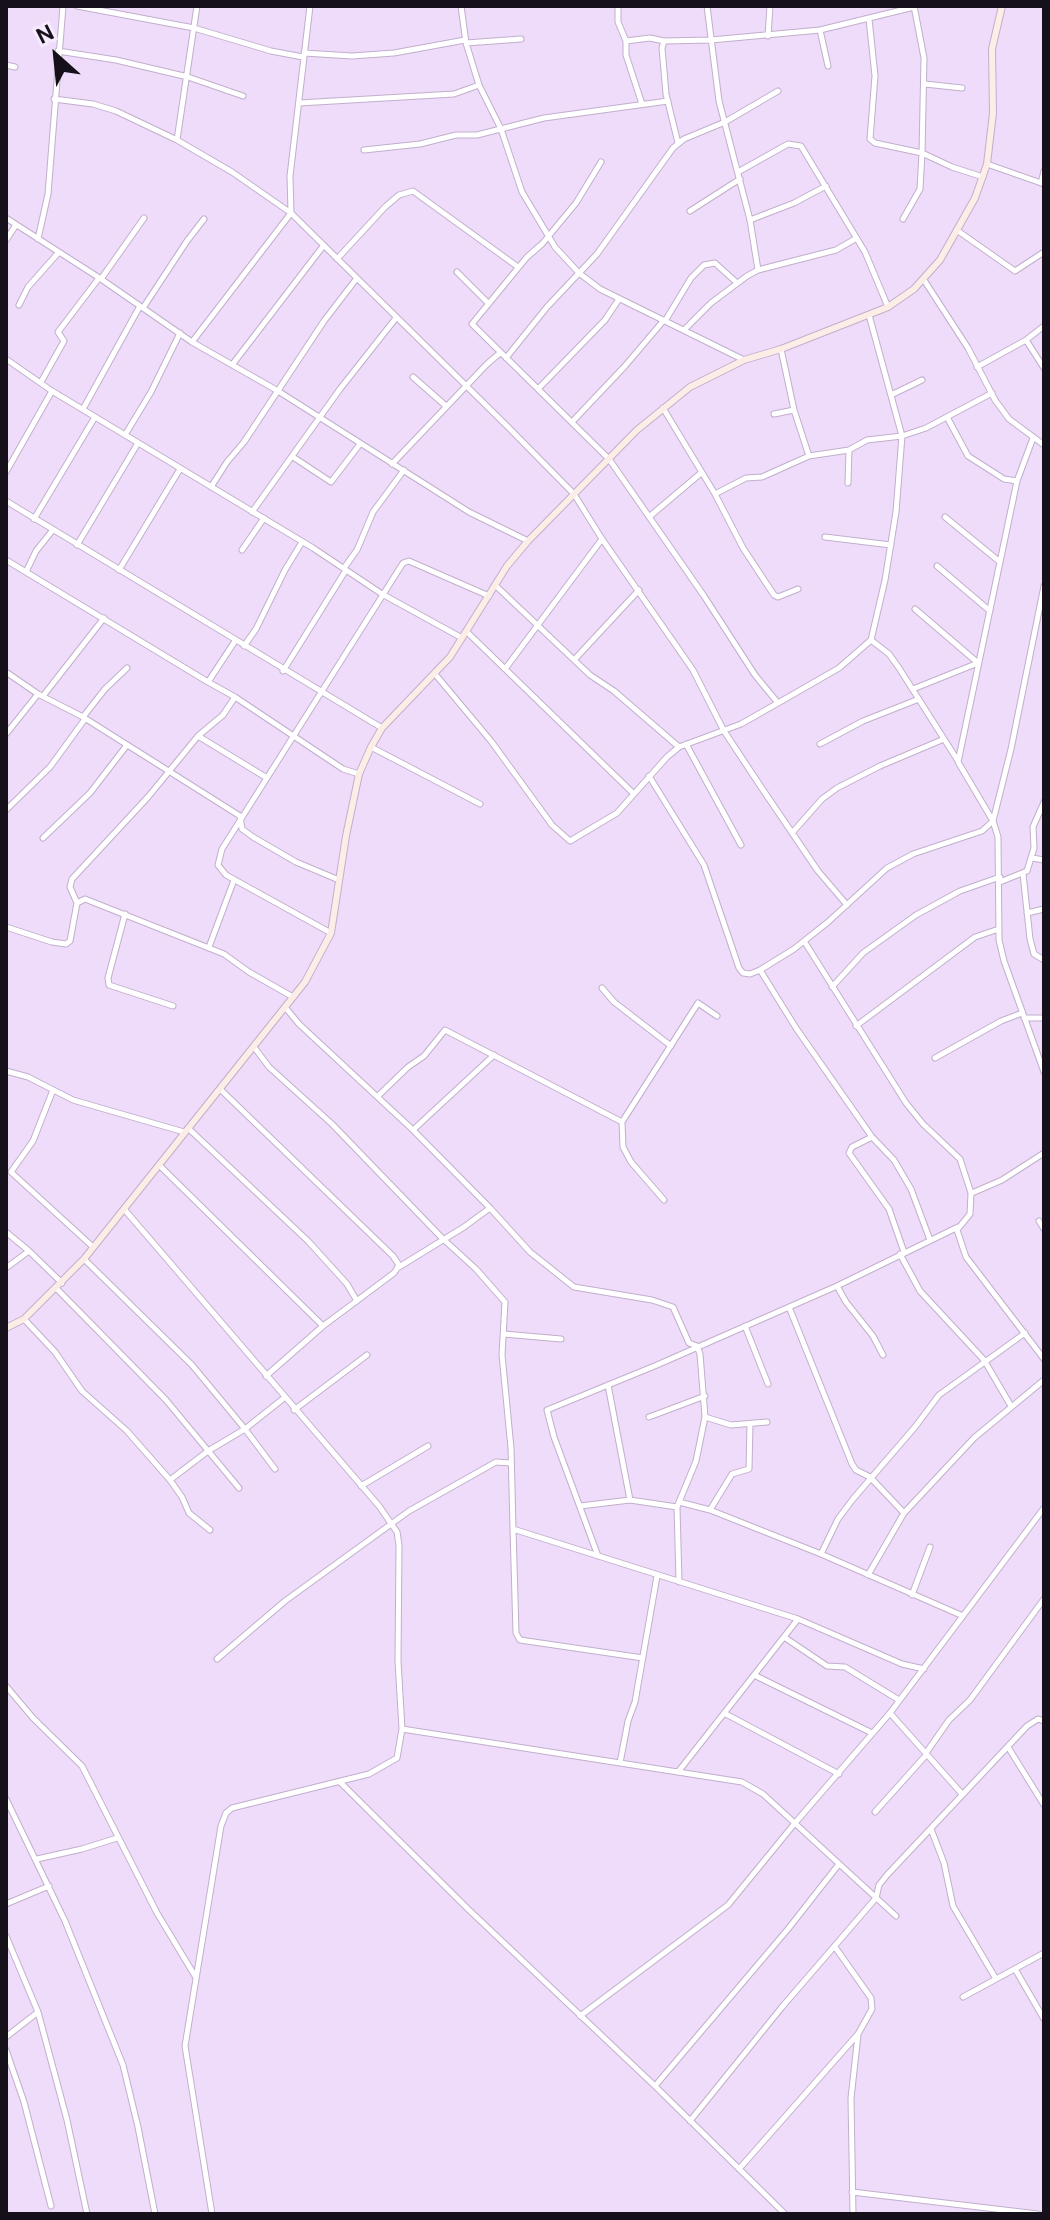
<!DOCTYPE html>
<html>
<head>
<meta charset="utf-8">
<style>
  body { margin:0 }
  #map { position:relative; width:1050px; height:2220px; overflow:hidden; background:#eedcfa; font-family:"DM Sans",sans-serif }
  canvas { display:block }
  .frame { position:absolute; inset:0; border:8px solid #16101a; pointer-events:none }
  .north { position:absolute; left:16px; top:16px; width:80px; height:80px; -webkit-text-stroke:6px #f7ecfe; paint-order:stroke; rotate:333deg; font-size:22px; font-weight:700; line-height:32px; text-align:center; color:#16101a }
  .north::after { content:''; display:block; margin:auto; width:28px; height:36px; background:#16101a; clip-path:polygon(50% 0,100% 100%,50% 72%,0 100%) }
</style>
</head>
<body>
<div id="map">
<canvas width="1050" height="2220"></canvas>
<div class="frame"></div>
<div class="north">N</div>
</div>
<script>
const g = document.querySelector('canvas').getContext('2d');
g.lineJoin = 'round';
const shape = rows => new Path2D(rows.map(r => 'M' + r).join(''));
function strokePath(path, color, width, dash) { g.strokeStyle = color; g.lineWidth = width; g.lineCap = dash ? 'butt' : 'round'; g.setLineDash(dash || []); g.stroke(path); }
const street = shape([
  [77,6,194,28,271,51,303,57],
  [461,6,466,43,479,85,501,129,522,192,555,247,579,273,600,289,744,360],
  [618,6,618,22,626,41,626,55,642,104],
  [707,6,719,101,750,220,758,270],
  [914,6,924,58,922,153,952,167,983,177],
  [869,19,875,76,870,139,875,143,922,153,920,189,903,219],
  [820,30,828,66],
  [768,36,770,6],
  [626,41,650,38,664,41],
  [466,43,521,39],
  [58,51,116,60,188,77,243,96],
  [304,53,352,56,394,53,465,40],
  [6,65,15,67],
  [925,84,962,88],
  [54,99,93,104,116,111,177,140,232,172,291,213,508,427,574,494,602,539,693,670,724,731,761,787,818,871,847,905],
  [299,103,454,94,479,85],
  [177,140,197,6],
  [678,143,666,94,662,48,664,41,711,40,820,30,914,7],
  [364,150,420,144,456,135,477,135,544,118,668,101],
  [601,162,576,203,542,244,527,257,472,324,609,459,704,596,755,675,778,703],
  [987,164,1044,184],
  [738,172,788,144,801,146,865,252,888,307],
  [1041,183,1044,171],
  [690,211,740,179],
  [6,218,101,279,192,342,278,391,469,512,528,541],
  [750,220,794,203,826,186],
  [958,231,1015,271,1044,252],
  [38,239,48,194,63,6],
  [6,240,16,225],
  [337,259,385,207,399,195,413,191,518,267],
  [457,272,488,303],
  [101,279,144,218],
  [924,280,968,348,995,400,1009,419,1044,445],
  [19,305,28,287,59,252],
  [143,308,187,241,204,219],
  [869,315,902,436,896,512,885,580,871,640,889,654,899,668,958,761],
  [665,321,691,278,704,265,715,263,736,282],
  [685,329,711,303,747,276,758,270,836,250,855,239],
  [1026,340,1044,368],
  [192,342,291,213,290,176,310,6],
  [781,349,794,410,809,456,849,450,867,440,902,436,926,428,992,393],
  [506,358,547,307,597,254,673,148,684,139,725,122,778,91],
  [6,359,52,391,313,548,382,594,462,638],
  [232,365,324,245],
  [977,367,1026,340,1044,326],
  [413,377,446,406],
  [41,382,64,341,58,332,99,278],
  [539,388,605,320,619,299],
  [891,395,922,380],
  [663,408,715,494,743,548,774,595,778,597,798,589],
  [83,409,140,306],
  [774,414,794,410],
  [947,417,968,456,1004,479,1017,481],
  [572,422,625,366,664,320],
  [125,435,151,392,180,333],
  [1033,438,1017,481,958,762,993,821,998,837,999,940,1004,961,1044,1072],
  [293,457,331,482,360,444],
  [392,464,487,364,500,353],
  [6,472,52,391],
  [848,483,849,450],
  [211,487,227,462,244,442,324,321,357,278],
  [715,494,746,478,762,477,809,456],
  [6,501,382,728],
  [252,512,340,389,396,318],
  [649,517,701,473],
  [945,517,1000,562],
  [34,519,95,417],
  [825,537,891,545],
  [77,545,138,443],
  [242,550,264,518],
  [6,560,208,682],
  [937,566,990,611],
  [344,568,357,550,373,512,404,470],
  [119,570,180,469],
  [26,572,36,551,52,531],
  [495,585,590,675,614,691,679,747],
  [467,632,634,794],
  [235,641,208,682,235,697],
  [244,646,256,629,285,570,302,542],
  [574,660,639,590],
  [505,669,602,539],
  [283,671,346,570],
  [6,672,38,694,83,717,240,816,242,829,253,837,296,862,339,880],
  [435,674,491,741,552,825,570,841,617,813,667,757,679,747,741,724,778,703,839,668,871,640],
  [913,689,978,663,915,609],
  [43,696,104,618],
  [83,717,105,689,127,668],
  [6,734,38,694],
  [198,736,267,778],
  [686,744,741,845],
  [820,744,863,721,919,699],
  [371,747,480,804],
  [649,776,704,865,739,968,743,973,750,974,760,970,794,949,828,922,887,868,913,854,982,831,993,821,1011,749,1044,586],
  [6,810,50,767,85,719],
  [792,833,822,799,837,788,880,766,944,739],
  [43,838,90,793,127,745],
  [1032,858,1044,860],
  [1023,874,1030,939,1034,954,1044,960],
  [1000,882,1027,871,1034,848,1033,827,1044,802],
  [77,903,70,887,72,879,148,797,198,736,223,715,235,697,343,769,359,774],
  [1027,913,1044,909],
  [125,914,108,978,109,985,173,1006],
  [6,927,52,942,66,944,70,941,77,903,85,899,224,954,249,972,293,997],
  [331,933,226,875,218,865,222,849,403,563,409,561,489,596],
  [804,941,906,1103,923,1124,960,1159,971,1193,970,1214,957,1230,966,1257,1044,1359],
  [209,947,234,880],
  [760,970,796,1028,872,1137,894,1160,911,1189,930,1240],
  [832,987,863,953,916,915,960,891,1000,877],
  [602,988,614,1002,671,1046],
  [285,1007,299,1024,413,1130,490,1208],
  [1024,1018,1044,1018],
  [856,1026,975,937,999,929],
  [254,1047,269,1067,332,1124,442,1238,476,1269,505,1302,502,1355,511,1448,513,1529,798,1619,902,1664,924,1669],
  [935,1058,1001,1021,1022,1013],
  [6,1071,28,1077,73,1100,184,1132],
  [220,1089,393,1256,399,1265,394,1273,323,1326,266,1376],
  [53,1090,33,1141,11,1172,93,1247],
  [378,1096,408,1067,424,1056,445,1030,622,1122,698,1003,717,1016],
  [622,1122,623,1147,631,1162,664,1200],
  [188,1128,308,1241,347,1284,357,1301],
  [413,1130,494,1055],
  [872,1137,852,1147,849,1153,889,1209,904,1252],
  [159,1165,323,1326],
  [972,1193,1002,1180,1044,1153],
  [124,1209,379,1506,397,1532,399,1545,398,1661,402,1729,397,1758,369,1774,232,1808,226,1813,221,1826,185,2046,212,2214],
  [1039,1221,1044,1229],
  [6,1232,29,1251],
  [900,1254,920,1291,984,1360,1011,1406],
  [84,1259,192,1365,245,1429,208,1451,170,1480],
  [399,1267,464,1227,490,1208,530,1252,574,1287,652,1300,673,1307,689,1343,697,1346,700,1354,705,1417,696,1461,677,1507,679,1582],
  [6,1268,29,1251,62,1283],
  [837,1286,846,1302,873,1336,883,1355],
  [56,1288,166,1400,239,1488],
  [789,1307,852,1464,856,1470,870,1477,904,1513],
  [24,1319,55,1352,82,1391,127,1431,170,1480,182,1497,189,1513,210,1530],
  [745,1326,768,1384],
  [504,1334,561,1339],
  [608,1385,630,1500],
  [294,1410,367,1355],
  [649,1417,705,1396],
  [705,1417,731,1425,767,1422],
  [275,1469,245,1429,284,1398],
  [361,1486,428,1446],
  [679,1502,710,1510,821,1554,963,1616],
  [580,1506,630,1500,677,1507],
  [710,1510,732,1474,749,1469,750,1424],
  [513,1529,516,1633,520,1640,643,1658],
  [821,1554,838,1519,853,1499,915,1427,939,1395,1025,1333],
  [598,1556,554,1437,547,1410,657,1365,837,1286,958,1227],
  [868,1575,904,1513,974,1438,1044,1380],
  [912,1595,930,1547],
  [784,1637,827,1666,845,1667,899,1700],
  [217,1659,285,1601,409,1511,496,1462,510,1463],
  [754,1675,872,1733],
  [6,1686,33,1718,82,1766,157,1913,195,1976],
  [724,1713,839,1774],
  [890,1713,962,1794],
  [402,1729,742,1782,763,1794,896,1916],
  [1008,1747,1044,1805],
  [926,1753,949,1720,970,1700,1044,1599],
  [620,1763,628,1721,635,1702,657,1576],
  [678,1772,798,1619],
  [340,1782,468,1909,655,2086,785,2214],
  [6,1799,65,1921,123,2065,138,2127,155,2214],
  [875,1812,927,1754],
  [931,1829,944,1863,953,1906,996,1979],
  [37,1859,82,1849,117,1838],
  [6,1904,49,1886],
  [6,1936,38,2012,67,2120,87,2214],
  [1015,1969,1044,2019],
  [963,1997,1044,1953],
  [580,2016,728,1905,795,1823,890,1713,1044,1508],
  [6,2037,38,2012],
  [6,2050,24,2102,51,2206],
  [655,2086,788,1929,839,1864],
  [690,2121,782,2007,876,1898,879,1885,887,1875,1027,1726,1038,1719,1044,1721],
  [739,2169,858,2034,872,2009,871,1998,835,1947],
  [852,2192,1038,2214],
  [853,2214,851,2098,858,2035]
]);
const secondary = shape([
  [6,1328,24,1319,84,1259,305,982,331,933,346,836,359,774,371,747,382,728,450,657,507,566,528,541,637,430,690,387,744,360,781,349,888,307,914,289,940,260,975,198,987,164,993,113,992,49,1002,6]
]);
strokePath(street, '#c1afcc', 7);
strokePath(secondary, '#c1afcc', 8);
strokePath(street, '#fff', 5);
strokePath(secondary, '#fcede6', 6);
</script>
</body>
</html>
